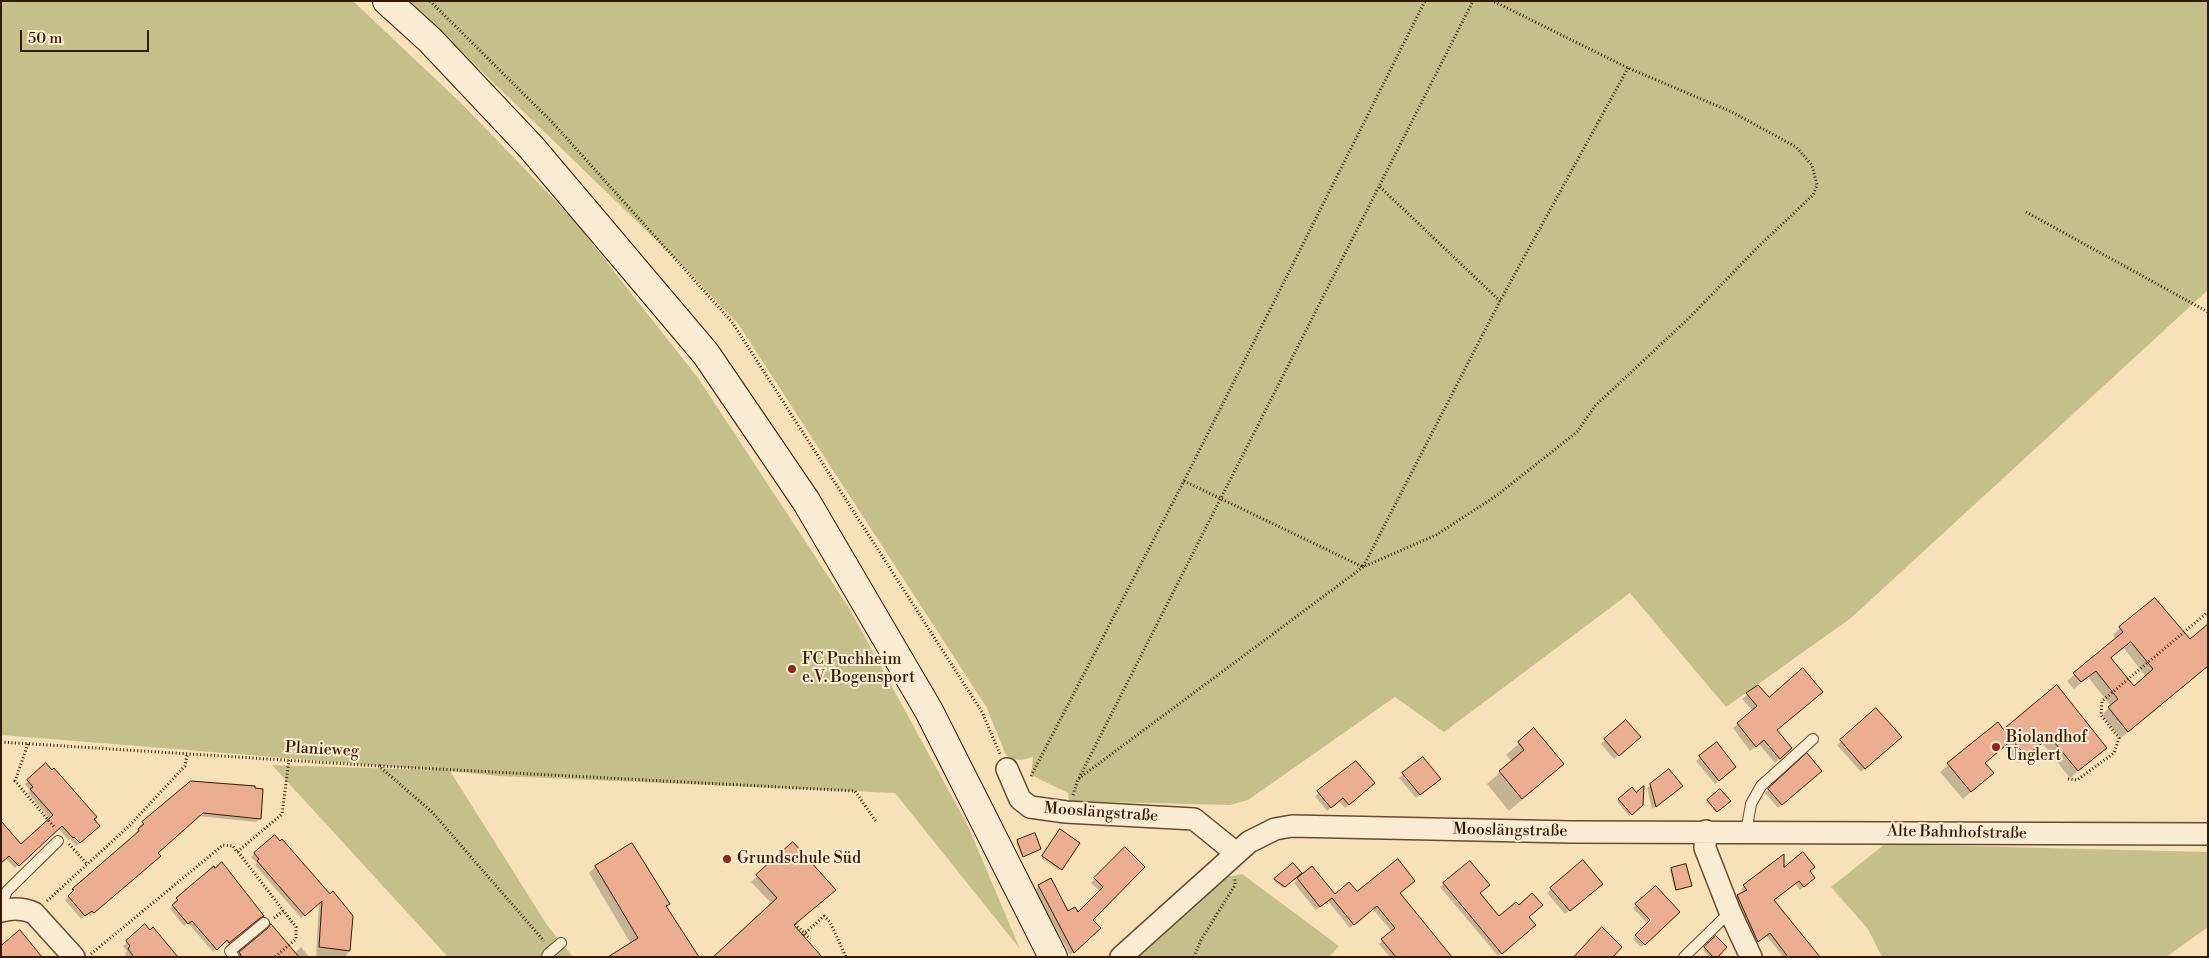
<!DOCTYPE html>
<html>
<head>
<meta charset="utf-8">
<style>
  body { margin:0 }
  #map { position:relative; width:2209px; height:958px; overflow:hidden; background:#f7e1b9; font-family:"Libre Bodoni",serif }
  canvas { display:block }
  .frame { position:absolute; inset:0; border:2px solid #351900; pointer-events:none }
  .scale { position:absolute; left:20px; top:30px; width:129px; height:22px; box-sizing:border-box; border:2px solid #351900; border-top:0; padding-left:6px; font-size:15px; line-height:18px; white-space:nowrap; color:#351900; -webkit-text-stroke:4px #faecd2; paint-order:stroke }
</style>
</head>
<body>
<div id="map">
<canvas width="2209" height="958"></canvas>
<div class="frame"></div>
<div class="scale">50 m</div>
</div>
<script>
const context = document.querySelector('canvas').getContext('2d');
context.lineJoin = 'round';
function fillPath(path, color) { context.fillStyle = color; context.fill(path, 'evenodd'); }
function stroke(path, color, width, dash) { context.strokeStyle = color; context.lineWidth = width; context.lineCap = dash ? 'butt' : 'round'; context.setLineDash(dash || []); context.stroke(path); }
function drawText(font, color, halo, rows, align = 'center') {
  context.font = font + ' "Libre Bodoni",serif'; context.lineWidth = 4; context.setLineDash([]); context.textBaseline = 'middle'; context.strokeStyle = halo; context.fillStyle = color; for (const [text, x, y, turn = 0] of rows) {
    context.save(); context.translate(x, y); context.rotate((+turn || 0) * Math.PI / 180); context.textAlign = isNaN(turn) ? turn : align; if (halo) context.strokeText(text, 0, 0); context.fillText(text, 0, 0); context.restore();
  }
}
fillPath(new Path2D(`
  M1,1H353L463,105L572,218L698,378L849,608L968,826L1020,949L895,793L499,776L450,771L547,925L573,957H448L272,765L435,770L1,735Z
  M409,1H2208V290L1851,618L1726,707L1630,593L1444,732L1395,697L1248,800L1230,805L1069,801L1068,793L1031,775L1033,757L1021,760L1010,759L1005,753L987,708L739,325L686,269Z
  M1885,844L2208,852V927L2166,957H1882L1868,929L1831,887Z
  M1242,874L1339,946L1329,957H1135L1221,878Z`), '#c5c08a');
fillPath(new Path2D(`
  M2120,628L2190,641L2208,666L2121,738L2102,715L2111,706L2088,677L2074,689L2067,681L2116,639L2113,635ZM2124,648L2146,677L2133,688L2110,659Z
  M1758,686L1776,730L1791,748L1775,763L1759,744L1750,751L1733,728L1753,711L1742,699Z
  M2057,687L2106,748L2070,778L2042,743L2018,763L2004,746L1984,763L1992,773L1963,799L1940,772L1998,724L2003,730Z
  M1876,710L1896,740L1861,772L1837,745Z
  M1534,730L1562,764L1509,811L1487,784L1512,762L1506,755Z
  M1605,740L1635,741L1614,759L1601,744Z
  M1700,757L1731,770L1715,784L1696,761Z
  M1423,758L1435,782L1416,798L1399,778Z
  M1356,763L1370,786L1345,808L1339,801L1327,811L1315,796Z
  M46,765L92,820L95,829L76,846L70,839L69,841L58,828L15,868L5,858L50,819L28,793L30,791L25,784Z
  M1817,775L1778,808L1765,793L1769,789Z
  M191,782L254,790L259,819L256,822L198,816L156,853V860L90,916L88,913L81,919L65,900L71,894L70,893L137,835L135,833L141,828L139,826L143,823Z
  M1651,785L1677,789L1652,809L1647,788Z
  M1632,789L1642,804L1629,816L1617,801Z
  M1720,791L1729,801L1715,812L1707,802Z
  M1059,832L1061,869L1059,870L1041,858Z
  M1018,841L1040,849L1022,857L1016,843Z
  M793,843V926L751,882Z
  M632,845L665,906L697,957L631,944L589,873L595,867Z
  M1125,849L1091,921L1099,928L1070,955L1035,890L1039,886L1067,912L1078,914L1100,891L1091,883Z
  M255,853L330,896L352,916L348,953L345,957H316L319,902L301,918L255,865L257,863L251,857Z
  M1582,862L1597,887L1565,914L1547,893Z
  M1293,865L1300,873L1283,888L1274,881Z
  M213,868L263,916L213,952L188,923L184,926L170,909L175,904L174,902L177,899Z
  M1671,869L1690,885L1675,891L1670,871Z
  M1783,869L1808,871L1810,881L1800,890L1795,883L1772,900L1818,957H1783L1766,935L1754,944L1734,900L1743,893L1741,889L1744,886Z
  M1298,879L1335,896L1356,893L1399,894L1449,957H1390L1379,944L1392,932L1373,909L1350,928L1328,901L1316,910L1294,883Z
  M1444,884L1479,894L1499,918L1527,917L1530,929L1498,956L1440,887Z
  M1656,887L1678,912L1641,947L1633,939L1648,924L1633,908Z
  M145,926L177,957H127L125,953L127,951L123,946Z
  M1716,938V957H1710L1703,950Z
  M301,947L309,957H237L240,953L294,954Z`), '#0003');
const building = new Path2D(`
  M2155,598L2190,639L2208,624V666L2128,732L2108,707L2118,699L2096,671L2081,682L2073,673L2123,632L2119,627ZM2131,642L2153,669L2134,686L2111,658Z
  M1803,668L1823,692L1777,730L1792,748L1780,759L1764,740L1756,747L1737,723L1757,706L1746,693L1758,685L1769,697Z
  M2057,685L2107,748L2078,771L2050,737L2026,756L2012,740L1985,763L1994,773L1971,792L1947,763L1998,722L2003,729Z
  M1876,708L1902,737L1865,769L1840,740Z
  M1626,720L1641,737L1619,756L1604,739Z
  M1534,728L1564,764L1522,799L1499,771L1524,750L1518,742Z
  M1717,742L1736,767L1719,781L1699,756Z
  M1807,753L1822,771L1782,805L1768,789Z
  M1423,757L1441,779L1420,795L1402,773Z
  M1356,761L1375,783L1349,805L1343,798L1331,808L1317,791Z
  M46,763L52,770L54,768L97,817L94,819L100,826L80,843L74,837L73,838L62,826L19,866L9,856L1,863V821L21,844L53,815L30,789L33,787L27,780Z
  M1669,769L1683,786L1656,807L1650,784Z
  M191,781L255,786V788L263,789L261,819L203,813L158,853L161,856L94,913L92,911L85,916L68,896L74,890L72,889L139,831L138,829L144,824L142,822Z
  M1644,786L1643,805L1632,815L1618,799L1632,787L1636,792Z
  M1720,789L1731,801L1717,812L1707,800Z
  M1060,829L1080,843L1062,870L1042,856Z
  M1035,833L1041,849L1023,857L1017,840Z
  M275,835L280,841L282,839L330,894L333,891L353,916L350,951L319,947L322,901L305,916L257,861L259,859L254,853Z
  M793,842L836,890L794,925L822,957H713L777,898L756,875Z
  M632,843L670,904L666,906L699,957H608L638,938L595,866Z
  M1125,847L1145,867L1093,920L1101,928L1074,953L1038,885L1051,878L1068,911L1075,907L1078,912L1103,887L1094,878Z
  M1803,852L1815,867L1810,871L1815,878L1804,887L1799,881L1774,900L1820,957H1788L1770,933L1758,942L1737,895L1747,890L1743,885L1784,854V867Z
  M1398,859L1415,881L1400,893L1452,957H1396L1381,939L1395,928L1377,906L1354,925L1332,898L1320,907L1297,878L1312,866L1335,894L1349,882L1357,891Z
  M1583,860L1603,884L1570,911L1550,888Z
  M1470,861L1490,885L1480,893L1499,916L1516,902L1519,905L1532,893L1543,905L1529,917L1536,925L1502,954L1443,883Z
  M222,862L264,916L260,918L229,943L227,940L217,950L192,921L188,924L172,905L178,900L176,898L196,881L214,866L215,868Z
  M1293,863L1302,873L1285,887L1274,879Z
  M1686,864L1692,886L1676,890L1671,868Z
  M1656,886L1680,912L1645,945L1635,935L1650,920L1635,904Z
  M145,924L150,930L153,927L178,957H134L128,949L130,946L126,941Z
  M271,924L299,957H242L239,952L268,928Z
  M1602,927L1622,947L1613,957H1574Z
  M20,930L42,957H1V946Z
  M1716,936L1727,947L1718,957H1713L1704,947Z`);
fillPath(building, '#ecae91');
stroke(building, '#351900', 1);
const lane = new Path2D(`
  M1746,832L1751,804L1761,786L1813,739
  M1,906L7,891L58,841
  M234,957L230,951L264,923
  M547,957L548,954L561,943
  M1684,957L1730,912`);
const street = new Path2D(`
  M1007,769L1020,799L1030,807L1066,812L1194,819L1236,853
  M1706,831L1705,848L1730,912L1751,957
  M1,911C13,908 23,908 34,913L74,957
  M1121,957L1249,842L1275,829L1292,826L1571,832L2208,834`);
const secondary = new Path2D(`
  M387,1L430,40L531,147L706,354L806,501L929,711L1053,957`);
stroke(lane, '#664b2e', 12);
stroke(street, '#664b2e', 24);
stroke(secondary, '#351900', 30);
stroke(new Path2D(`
  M430,1L552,122L732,322L982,712L1000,754
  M1380,187L1500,301L1628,68
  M2026,212L2208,312
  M1184,481L1363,567L1500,301
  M1,742L379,766L432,812L544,941
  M28,744L15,781L55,828
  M380,766L855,791L877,823
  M1031,776L1184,481L1425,1
  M1079,778L1473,1
  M2068,779L2077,780L2114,753L2119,738L2101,715L2102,701L2208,612
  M1073,795L1078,779L1363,567L1436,535L1496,496L1577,432L1595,406L1689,318L1757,248L1813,195L1817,185L1812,165L1796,147L1732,112L1628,68L1493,1
  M69,844L87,864
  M238,852L296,927V939L275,957
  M47,901L129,826L185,766L187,755
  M274,918L283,911
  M795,924L810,939
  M803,935L824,916L830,922L846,957
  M91,954L223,845L233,846L237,852L282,814L289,760
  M388,957V956
  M1194,957L1201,940L1235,885V879`), '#351900', 3, [1, 2.5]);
stroke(lane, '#faecd2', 10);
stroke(street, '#faecd2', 21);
stroke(secondary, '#faecd2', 28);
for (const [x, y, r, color] of [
  [792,669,5,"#8f2418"],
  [1996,747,5,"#8f2418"],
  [727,859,5,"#8f2418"]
]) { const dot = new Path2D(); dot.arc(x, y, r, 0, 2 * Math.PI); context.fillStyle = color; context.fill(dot); stroke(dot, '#faecd2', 2); }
drawText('16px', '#351900', '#faecd2', [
  ["FC Puchheim",802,660],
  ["e.V. Bogensport",802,678],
  ["Biolandhof",2006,738],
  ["Unglert",2006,756],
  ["Grundschule Süd",737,859]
], 'left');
drawText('16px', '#351900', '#faecd2', [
  ["Planieweg",322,750,3],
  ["Mooslängstraße",1101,813,4],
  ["Mooslängstraße",1510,831,1],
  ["Alte Bahnhofstraße",1957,833,1]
]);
</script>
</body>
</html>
